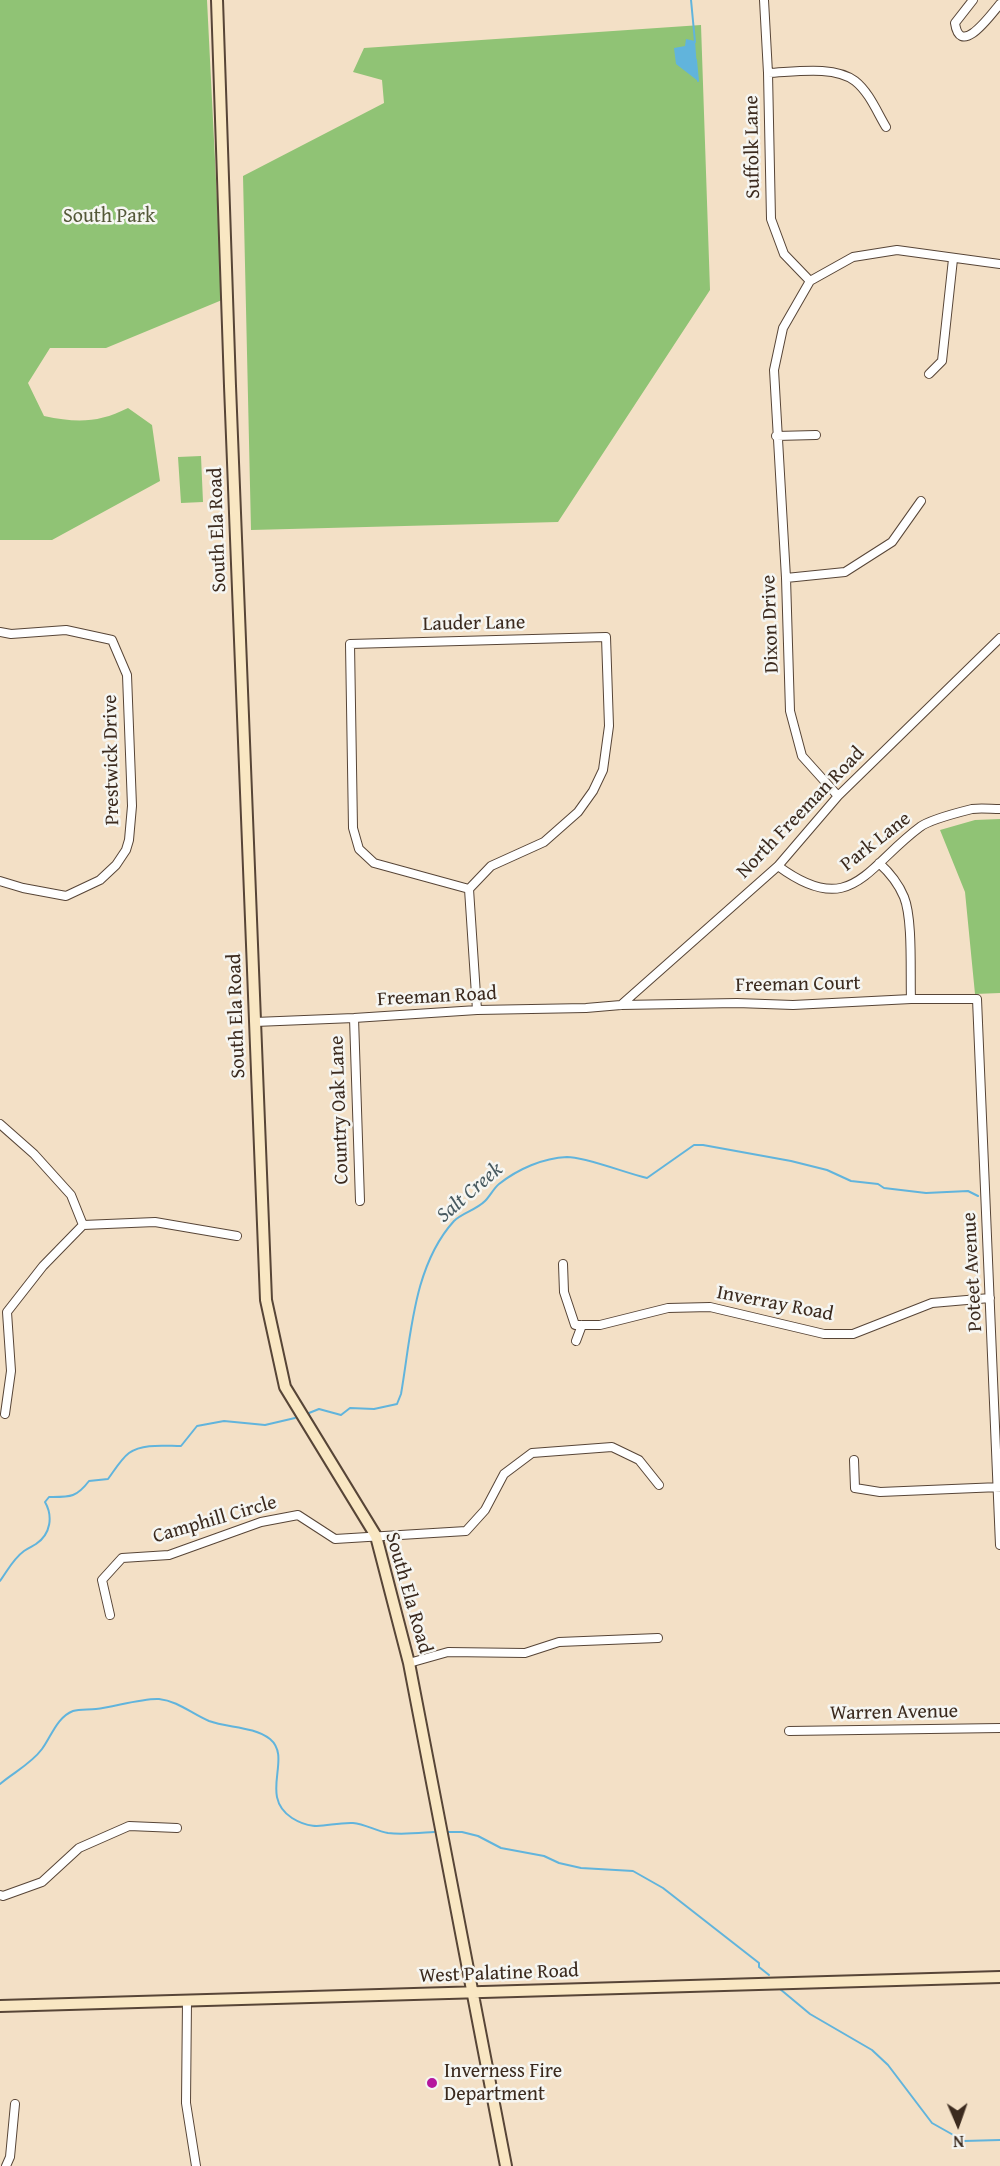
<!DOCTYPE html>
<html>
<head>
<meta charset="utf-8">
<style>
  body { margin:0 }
  #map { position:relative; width:1000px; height:2166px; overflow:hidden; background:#f3e0c6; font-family:"Gentium Book Plus",serif }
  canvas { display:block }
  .north { position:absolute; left:928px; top:2094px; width:60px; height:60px; -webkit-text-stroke:4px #f6f6f2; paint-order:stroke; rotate:178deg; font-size:16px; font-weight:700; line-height:24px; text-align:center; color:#3b2a1e }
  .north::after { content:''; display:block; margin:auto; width:21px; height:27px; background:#3b2a1e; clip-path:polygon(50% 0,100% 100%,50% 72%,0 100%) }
</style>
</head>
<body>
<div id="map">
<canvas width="1000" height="2166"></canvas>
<div class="north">N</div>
</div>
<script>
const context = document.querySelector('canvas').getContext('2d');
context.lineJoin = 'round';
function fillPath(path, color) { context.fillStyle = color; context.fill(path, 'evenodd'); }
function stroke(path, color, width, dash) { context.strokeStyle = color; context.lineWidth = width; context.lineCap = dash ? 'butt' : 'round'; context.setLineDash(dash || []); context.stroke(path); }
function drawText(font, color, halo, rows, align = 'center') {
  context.font = font + ' "Gentium Book Plus",serif'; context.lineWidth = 5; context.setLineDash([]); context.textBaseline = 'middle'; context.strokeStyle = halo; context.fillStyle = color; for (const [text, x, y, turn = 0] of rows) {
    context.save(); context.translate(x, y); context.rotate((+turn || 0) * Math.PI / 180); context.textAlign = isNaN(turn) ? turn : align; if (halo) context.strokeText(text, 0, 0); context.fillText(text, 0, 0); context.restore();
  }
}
fillPath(new Path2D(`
  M0,0H207L222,300L106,348H50L28,383L44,416C77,423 98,423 128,408L152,425L160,481L52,540H0Z
  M701,25L710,290L558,522L251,530L243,176L384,103L382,80L353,72L364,48Z
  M201,456L203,502L181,503L178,457Z
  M1000,819V993L975,994L965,892L940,830L975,820Z`), '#90c375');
fillPath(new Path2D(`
  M686,39L695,41L698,81L676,64L674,48L685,46Z`), '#61b4dc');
stroke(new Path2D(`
  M691,0L695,42
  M696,60L698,81
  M309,1413L319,1409L341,1415L350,1408L374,1409L397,1404L401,1394C411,1337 413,1266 454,1221C462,1213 476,1210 485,1201C490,1196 494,1188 499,1184C518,1169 543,1158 567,1157C586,1157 625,1173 647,1178L694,1145H703L791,1161L827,1170L851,1181L878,1184L884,1188L926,1193L968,1191L978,1196
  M0,1581C8,1570 13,1559 24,1551C28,1548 33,1546 36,1544C51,1534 53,1516 45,1502L49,1497C70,1497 76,1498 89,1481L108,1479C114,1471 121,1459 129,1453C143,1443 165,1446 181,1446L197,1426L224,1421L265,1425L295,1418
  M0,1784C14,1772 31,1764 42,1749C51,1737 57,1717 73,1711C80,1709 89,1710 96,1709C114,1707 142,1698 159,1699C178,1701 192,1714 209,1721C228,1728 253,1726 270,1739C293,1758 258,1796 292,1818C316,1833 328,1822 353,1823C365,1824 376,1831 388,1833C402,1835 419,1833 434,1832
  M448,1832H462L478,1836L501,1848L544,1856L559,1863L581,1868L633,1871L663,1888L759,1963V1967L769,1975
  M780,1989L810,2014L872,2050L888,2065L932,2123L964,2141L1000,2140`), '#61b4dc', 2);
const street = new Path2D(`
  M764,0L768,73L771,219L784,254L810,281
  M973,0L955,23C960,59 992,13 1000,4
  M768,73C794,72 834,65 855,81C869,92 877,112 886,127
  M929,374L942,361L953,259
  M776,436L816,435
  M786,578L845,572L892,542L921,501
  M0,632L11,634L66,630L112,640L127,675L132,806L129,840L126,850L116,865L100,880L66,896L23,888L0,881
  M606,637L609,726L603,770L593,791L578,812L544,842L491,866L469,889L374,863L359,849L353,828L350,644Z
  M838,796L802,756L790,711L786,578L774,370L783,328L810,281L853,257L897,250L1000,264
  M879,863C889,872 899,885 904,897C913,919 910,973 911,999
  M778,866C851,920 866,867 920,827C929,820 960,812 972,809C981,808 991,809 1000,809
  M469,889L477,1010
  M621,1005L778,866L838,796L1000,638
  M354,1018L360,1201
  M255,1022L354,1018L477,1010L586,1008L621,1005L737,1003L793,1005L911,999H977L1000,1545
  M0,1124L34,1154L71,1195L83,1225L155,1222L237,1236
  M563,1264L564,1292L575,1325H600L668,1308L710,1307L824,1334H853L932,1303L990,1298
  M576,1341L582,1325
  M5,1414L11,1371L7,1312L43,1266L83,1225
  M854,1460L855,1488L880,1492L1000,1487
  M110,1615L102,1580L122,1558L169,1555L261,1522L298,1515L335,1539L466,1531L485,1510L504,1474L532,1453L612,1447L639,1460L659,1485
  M409,1663L448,1652L525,1653L559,1642L658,1638
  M789,1731L1000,1728
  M0,1895L3,1896L42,1882L79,1848L129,1826L177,1828
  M187,2001L186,2103L196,2166
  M6,2166L10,2157L15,2104`);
const secondary = new Path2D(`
  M217,0L230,386L266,1300L285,1387L376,1536L409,1663L506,2166
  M0,2006L1000,1977`);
stroke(street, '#574537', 10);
stroke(secondary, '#574537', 14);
stroke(street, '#fff', 8);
stroke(secondary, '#f9e7c3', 10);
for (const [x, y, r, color] of [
  [432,2083,6,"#b5179e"]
]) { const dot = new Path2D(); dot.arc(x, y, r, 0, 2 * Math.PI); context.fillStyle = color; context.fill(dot); stroke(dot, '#f6f6f2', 2); }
drawText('20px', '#3b2a1e', '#f6f6f2', [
  ["Suffolk Lane",753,147,-91],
  ["South Ela Road",218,530,-92],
  ["Lauder Lane",474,624,-1],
  ["Dixon Drive",771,624,-92],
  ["Prestwick Drive",112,760,-91],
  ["North Freeman Road",801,813,-46],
  ["Park Lane",876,842,-38],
  ["Freeman Court",798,985,-1],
  ["Freeman Road",437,997,-3],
  ["South Ela Road",237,1016,-92],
  ["Country Oak Lane",340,1110,-92],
  ["Poteet Avenue",973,1272,-93],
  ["Inverray Road",775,1304,11],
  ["Camphill Circle",215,1520,-16],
  ["South Ela Road",408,1593,74],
  ["Warren Avenue",894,1713,-1],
  ["West Palatine Road",499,1974,-2]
]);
drawText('20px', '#545838', '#f6f6f2', [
  ["South Park",109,217]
]);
drawText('20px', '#3b2a1e', '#f6f6f2', [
  ["Inverness Fire",444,2072],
  ["Department",444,2095]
], 'left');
drawText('italic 21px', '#485a60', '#f6f6f2', [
  ["Salt Creek",470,1193,-41]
]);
</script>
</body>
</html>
